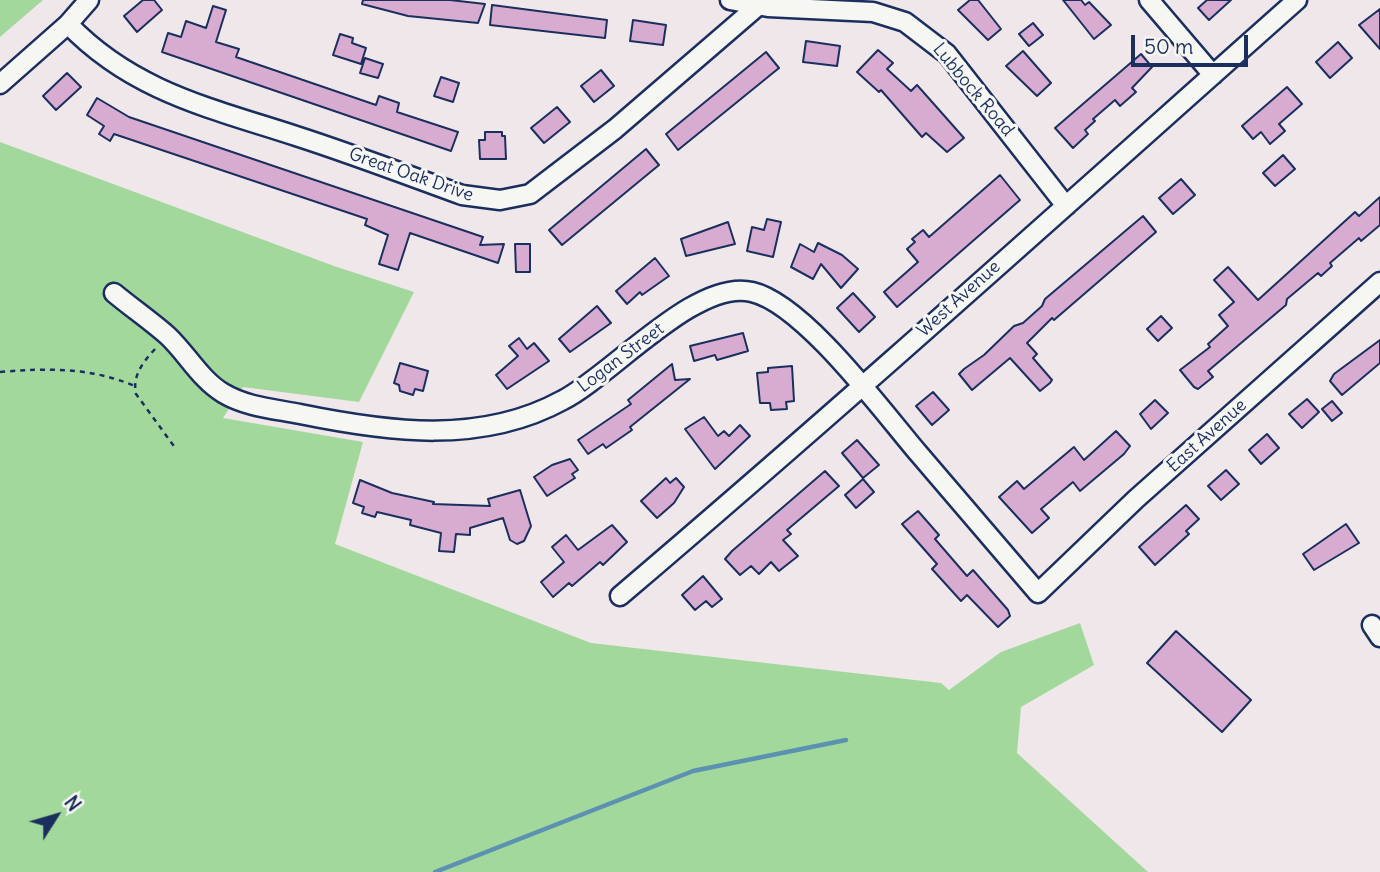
<!DOCTYPE html>
<html>
<head>
<meta charset="utf-8">
<style>
  body { margin:0 }
  #map { position:relative; width:1380px; height:872px; overflow:hidden; background:#f0e7eb; font-family:Delius,sans-serif }
  canvas { display:block }
  .north { position:absolute; left:21px; top:781px; width:70px; height:70px; -webkit-text-stroke:5px #f6f6f2; paint-order:stroke; rotate:53deg; font-size:19px; font-weight:700; line-height:28px; text-align:center; color:#1b2f5e }
  .north::after { content:''; display:block; margin:auto; width:24px; height:32px; background:#1b2f5e; clip-path:polygon(50% 0,100% 100%,50% 72%,0 100%) }
  .scale { position:absolute; left:1131px; top:35px; width:117px; height:32px; box-sizing:border-box; border:4px solid #1b2f5e; border-top:0; padding-left:9px; font-size:21px; line-height:24px; white-space:nowrap; color:#1b2f5e; -webkit-text-stroke:5px #f6f6f2; paint-order:stroke }
</style>
</head>
<body>
<div id="map">
<canvas width="1380" height="872"></canvas>
<div class="north">N</div>
<div class="scale">50 m</div>
</div>
<script>
const context = document.querySelector('canvas').getContext('2d');
context.lineJoin = 'round';
function fillPath(path, color) { context.fillStyle = color; context.fill(path, 'evenodd'); }
function stroke(path, color, width, dash) { context.strokeStyle = color; context.lineWidth = width; context.lineCap = dash ? 'butt' : 'round'; context.setLineDash(dash || []); context.stroke(path); }
function drawText(font, color, halo, rows, align = 'center') {
  context.font = font + ' Delius,sans-serif'; context.lineWidth = 6; context.setLineDash([]); context.textBaseline = 'middle'; context.strokeStyle = halo; context.fillStyle = color; for (const [text, x, y, turn = 0] of rows) {
    context.save(); context.translate(x, y); context.rotate((+turn || 0) * Math.PI / 180); context.textAlign = isNaN(turn) ? turn : align; if (halo) context.strokeText(text, 0, 0); context.fillText(text, 0, 0); context.restore();
  }
}
fillPath(new Path2D(`
  M0,0H43L0,37Z
  M0,142L334,266L414,292L359,402L243,387L223,418L363,442L335,544L591,643L941,683L949,690L1001,652L1080,623L1094,665L1021,707L1017,753L1148,872H0Z`), '#a3d89c');
stroke(new Path2D(`
  M435,872L693,771L846,740`), '#5c91b1', 4.5);
const building = new Path2D(`
  M143,0H154L162,10L137,32L124,16Z
  M363,0H450L485,4L478,23L408,16L362,4Z
  M970,0H978L1001,29L988,40L958,10Z
  M1063,0H1081L1085,5L1089,2L1111,25L1094,39Z
  M1207,0H1231L1209,20L1198,8Z
  M492,5L607,20L605,38L490,25Z
  M213,6L226,10L216,42L239,49L236,57L376,105L379,96L399,103L397,112L458,132L451,151L162,52L168,33L181,37L186,21L206,28Z
  M1380,9V49L1359,25Z
  M633,20L666,25L663,45L630,41Z
  M1033,23L1043,35L1029,46L1019,34Z
  M340,34L353,38L352,43L366,48L361,64L333,55Z
  M806,41L840,46L837,66L803,62Z
  M1338,42L1352,58L1330,78L1316,62Z
  M878,50L893,63L887,69L911,91L917,85L964,138L947,152L926,133L922,137L881,90L879,92L857,72Z
  M1023,51L1051,83L1037,96L1006,66Z
  M766,52L779,68L678,150L666,134Z
  M1141,54L1152,67L1132,88L1136,92L1120,106L1115,100L1093,119L1095,121L1085,130L1088,134L1073,148L1055,128Z
  M365,58L383,64L378,78L360,73Z
  M601,70L614,86L594,102L581,86Z
  M67,73L81,87L56,110L43,96Z
  M441,77L459,83L453,102L434,96Z
  M1287,87L1302,104L1279,124L1285,131L1270,144L1261,132L1253,139L1242,126Z
  M97,98L129,117L483,237L480,245L504,244L498,263L410,233L398,270L379,264L388,235L365,225L367,219L114,134L110,141L99,134L104,126L87,115Z
  M557,107L570,122L544,143L531,128Z
  M485,132H502V136H505L506,159H480L479,140H485Z
  M646,149L659,165L562,245L549,230Z
  M1283,155L1295,169L1275,186L1263,173Z
  M1000,175L1020,200L897,307L884,292L918,262L907,249L915,242L912,239L923,230L929,237Z
  M1181,179L1195,195L1173,214L1159,198Z
  M1380,197V225L1361,241L1359,238L1330,263L1332,266L1321,276L1318,273L1287,299L1286,305L1208,371L1213,377L1198,389L1194,387L1180,370L1210,347L1208,344L1228,326L1219,315L1234,302L1214,280L1228,267L1258,300L1355,212L1359,216Z
  M1143,216L1156,232L1054,320L1052,318L1027,343L1037,354L1033,358L1052,380L1050,383L1040,391L1010,358L972,390L959,374L964,369L984,355L1014,326L1023,323L1042,306L1045,299Z
  M767,219L781,222L773,257L747,251L752,227L764,230Z
  M728,222L735,244L686,256L681,239Z
  M818,243L842,255L858,269L841,288L821,264L813,279L791,267L800,244L814,252Z
  M515,244H530V272H516Z
  M655,258L669,276L642,295L640,292L627,304L616,291Z
  M853,293L875,317L859,332L837,308Z
  M597,306L611,323L570,352L559,339Z
  M1161,316L1172,328L1158,341L1147,329Z
  M743,333L748,351L717,360L715,355L694,361L690,346Z
  M519,338L527,349L534,343L549,361L507,389L496,375L518,356L509,346Z
  M1380,340V363L1342,395L1330,381L1334,374Z
  M400,363L428,371L423,391L415,389L413,395L400,391L399,385L394,383Z
  M672,364L675,380L690,379L630,427L632,430L606,448L603,444L588,454L578,440L631,404L628,400Z
  M792,366L794,401L786,402L787,409L771,410L770,403H760L757,373L768,372V368Z
  M933,392L949,410L932,425L916,406Z
  M1307,399L1319,412L1302,428L1289,414Z
  M1155,400L1168,413L1151,429L1140,414Z
  M1332,401L1342,413L1332,421L1322,409Z
  M704,417L718,436L724,431L729,436L740,425L750,436L715,469L685,429Z
  M1116,431L1130,446L1124,454L1080,491L1073,482L1041,509L1049,518L1032,533L999,497L1017,481L1024,489L1074,447L1084,460Z
  M1267,434L1279,448L1261,464L1249,450Z
  M857,440L879,465L863,478L842,453Z
  M570,459L578,470L572,474L575,478L547,496L534,477L552,465Z
  M1226,470L1239,484L1221,500L1208,486Z
  M825,471L839,486L787,530L791,534L783,540L798,556L779,571L771,562L759,574L751,566L740,575L725,559L732,551Z
  M666,478L670,483L676,478L684,487L674,503L657,518L641,501Z
  M863,479L874,492L856,508L845,495Z
  M360,480L392,493L434,502L433,504L490,506L488,499L520,490L531,526L524,541L517,544L510,540L503,518L470,528V535L456,534L454,552L439,551L441,533L410,525L411,520L377,512L375,517L362,513L364,507L353,503Z
  M1186,505L1199,519L1186,531L1189,534L1155,565L1139,547Z
  M918,511L939,535L935,539L967,576L973,570L1008,610L1010,616L998,627L967,595L961,601L932,569L937,564L902,524Z
  M1346,524L1359,543L1314,570L1303,554Z
  M612,525L627,542L603,565L600,562L572,586L569,583L553,597L541,582L564,562L552,547L566,535L578,550Z
  M703,576L722,599L712,607L706,601L695,610L682,595Z
  M1176,631L1251,700L1222,732L1147,663Z`);
fillPath(building, '#d8acd1');
stroke(building, '#1b2f5e', 2);
const minor = new Path2D(`
  M730,0L768,7L873,12L905,22L947,54L1066,206
  M1149,0L1213,75
  M68,24C132,91 210,108 296,136C352,154 407,175 462,195L500,200L530,194L615,129L759,5
  M0,84L68,24L89,0
  M114,293C132,308 151,321 168,336C187,354 201,380 223,393C246,407 275,409 300,414C388,432 481,445 563,400C612,375 696,278 752,292C804,304 883,412 919,454C958,500 998,546 1038,593L1136,499L1380,282
  M620,596C849,401 1072,200 1297,0
  M1372,625L1380,637`);
stroke(minor, '#1b2f5e', 23);
stroke(new Path2D(`
  M155,349C143,362 132,376 136,394L176,449
  M0,372C48,368 89,367 135,386`), '#1b2f5e', 2.5, [5, 5]);
stroke(minor, '#f6f6f2', 18);
drawText('18px', '#1b2f5e', '#f6f6f2', [
  ["Lubbock Road",973,90,50],
  ["Great Oak Drive",411,175,19],
  ["West Avenue",959,299,-42],
  ["Logan Street",621,358,-37],
  ["East Avenue",1207,436,-42]
]);
</script>
</body>
</html>
